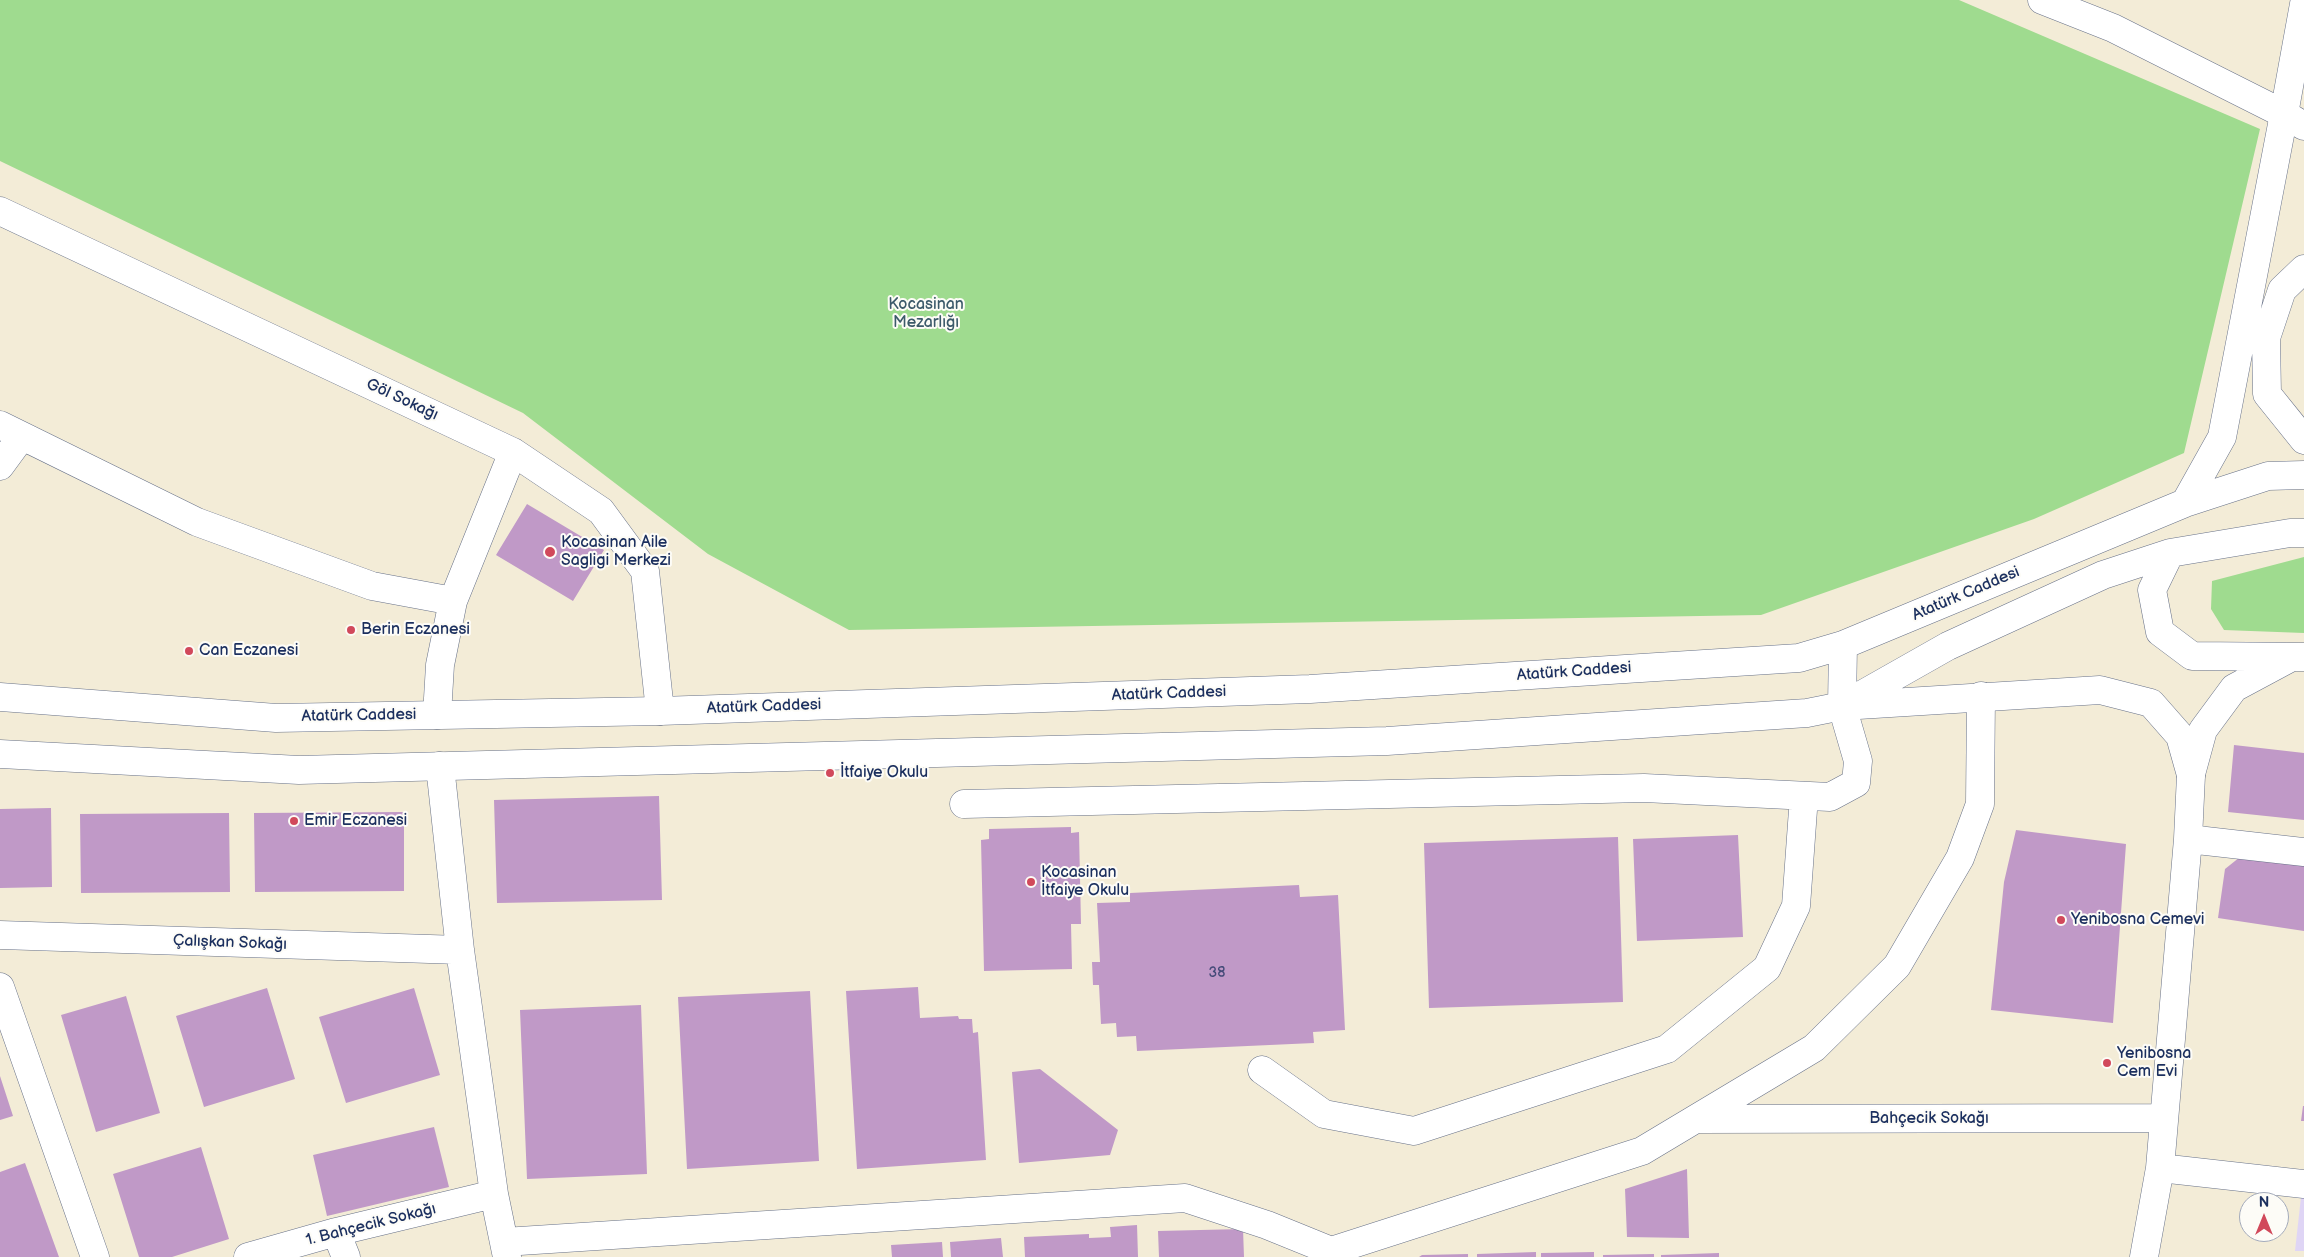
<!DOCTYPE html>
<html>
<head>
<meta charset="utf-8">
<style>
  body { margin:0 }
  #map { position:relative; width:2304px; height:1257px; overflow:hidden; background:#f3ecd7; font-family:"Balsamiq Sans",sans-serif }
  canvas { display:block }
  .north { position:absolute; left:2239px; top:1192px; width:50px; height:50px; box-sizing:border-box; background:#fdfcf7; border:1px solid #a3aaba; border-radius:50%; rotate:0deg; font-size:14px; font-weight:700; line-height:20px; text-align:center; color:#1b2f5e }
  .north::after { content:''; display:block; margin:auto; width:18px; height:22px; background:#d1495b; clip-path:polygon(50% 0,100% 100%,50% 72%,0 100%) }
</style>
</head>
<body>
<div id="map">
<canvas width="2304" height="1257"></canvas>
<div class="north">N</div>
</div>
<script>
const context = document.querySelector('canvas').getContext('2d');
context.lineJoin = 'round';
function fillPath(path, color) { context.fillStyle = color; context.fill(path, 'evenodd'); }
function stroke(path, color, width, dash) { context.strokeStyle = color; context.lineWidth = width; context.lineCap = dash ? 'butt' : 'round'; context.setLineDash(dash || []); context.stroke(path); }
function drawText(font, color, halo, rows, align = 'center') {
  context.font = font + ' "Balsamiq Sans",sans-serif'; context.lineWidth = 4; context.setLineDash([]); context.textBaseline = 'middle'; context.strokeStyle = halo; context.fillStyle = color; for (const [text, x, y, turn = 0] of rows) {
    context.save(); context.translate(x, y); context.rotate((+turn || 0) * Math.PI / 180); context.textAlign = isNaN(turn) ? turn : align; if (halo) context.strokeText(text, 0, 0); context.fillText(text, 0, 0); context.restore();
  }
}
fillPath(new Path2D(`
  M2304,1170V1251H2295Z`), '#dfd5f5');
fillPath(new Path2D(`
  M0,0H1959L2260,129L2184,453L2034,519L1761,615L849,630L708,554L523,413L0,161Z
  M2304,557V633L2224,630L2211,609L2212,581Z`), '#9fdb8f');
fillPath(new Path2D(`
  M527,504L604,550L573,601L496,555Z
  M2234,745L2304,753V820L2228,812Z
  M659,796L662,900L497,903L494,800Z
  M51,808L52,887L0,888V809Z
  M404,812V891L255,892L254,813Z
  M229,813L230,892L81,893L80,814Z
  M1071,827V833L1079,832L1081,924H1071L1072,969L984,971L981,840L989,839V829Z
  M2016,830L2126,844L2113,1023L1991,1010L2004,882Z
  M1738,835L1743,937L1637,941L1633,839Z
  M1618,837L1623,1002L1429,1008L1424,843Z
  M2245,853L2304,861V931L2218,918L2225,869Z
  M1299,885L1300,897L1338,895L1345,1030L1313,1032L1314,1043L1137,1051L1136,1036L1117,1037L1116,1023L1101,1024L1099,985H1093L1092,962H1100L1097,903L1130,902V893Z
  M918,987L920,1018L958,1016L959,1019H972L973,1033L978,1032L986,1160L857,1169L846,991Z
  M267,988L295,1079L204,1107L176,1016Z
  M414,988L440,1075L346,1103L319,1017Z
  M810,991L819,1161L687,1169L678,997Z
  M126,996L160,1113L96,1132L61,1015Z
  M641,1005L647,1174L527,1179L520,1010Z
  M1040,1069L1118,1130L1110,1155L1019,1163L1012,1072Z
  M0,1076L13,1116L0,1120Z
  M2303,1106H2304V1121H2301Z
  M434,1127L449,1187L327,1216L313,1155Z
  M201,1147L229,1239L172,1257H139L113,1174Z
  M25,1163L59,1257H0V1172Z
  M1687,1169L1689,1238L1627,1237L1625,1189Z
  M1137,1225L1138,1257H1025L1024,1237L1089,1234V1238L1111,1237L1110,1227Z
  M1243,1229L1244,1257H1159L1158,1231Z
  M1001,1238L1003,1257H951L950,1242Z
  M942,1242L943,1257H892L891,1245Z
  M1536,1252V1257H1477V1254Z
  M1594,1252V1257H1541V1253Z
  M1719,1253V1257H1661V1255Z
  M1468,1254V1257H1419L1422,1255Z
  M1654,1254V1257H1603V1255Z`), '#c099c7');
const minor = new Path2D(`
  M2042,0L2113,28L2284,114L2304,4
  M0,211L513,452L601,511L645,571L660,711
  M0,425L197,522L372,586L453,601L513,452
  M0,466L22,436
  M437,715L440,665L453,601
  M440,766L460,950L494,1194L507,1257
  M964,804L1644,788L1830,797L1856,783L1858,761L1842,706
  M2188,839L2304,852
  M0,935L460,950
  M0,987L95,1257
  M1262,1070L1324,1114L1414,1131L1667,1049L1767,968L1796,906L1804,796
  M1696,1119L2163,1118
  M2160,1168L2304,1184
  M336,1232L346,1257
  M504,1242L1185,1198L1267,1225L1331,1251L1642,1151L1814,1048L1897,966L1960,858L1980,804L1981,696
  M248,1257L336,1232L494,1194
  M2144,1257L2160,1168L2188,839L2191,775`);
const major = new Path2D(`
  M2304,269L2282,290L2266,338L2267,394L2304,440
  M2185,503L2222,437L2284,114L2304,126
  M2170,553L2152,590L2160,632L2192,656L2304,657
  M1843,645L1842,706L2100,690L2151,703L2180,736L2191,775
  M0,697L276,718L660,711L1310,689L1799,658L1843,645L2185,503L2268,476L2304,475
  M0,754L299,770L1387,741L1807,713L1842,706L1948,646L2103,575L2170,553L2290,533H2304
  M2191,774L2203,730L2234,688L2290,658`);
stroke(minor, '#677188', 29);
stroke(major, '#677188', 29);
stroke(minor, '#fff', 28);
stroke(major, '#fff', 28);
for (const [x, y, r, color] of [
  [550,552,6,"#d1495b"],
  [351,630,5,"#d1495b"],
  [189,651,5,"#d1495b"],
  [830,773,5,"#d1495b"],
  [294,821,5,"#d1495b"],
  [1031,882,5,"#d1495b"],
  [2061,920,5,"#d1495b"],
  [2107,1063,5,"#d1495b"]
]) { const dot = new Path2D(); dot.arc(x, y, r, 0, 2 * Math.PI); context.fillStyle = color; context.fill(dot); stroke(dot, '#fdfcf7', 2); }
drawText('14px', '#444a78', null, [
  ["38",1217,973]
]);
drawText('16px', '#3c5a6a', '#fdfcf7', [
  ["Kocasinan",926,305],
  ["Mezarlığı",926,323]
]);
drawText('16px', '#1b2f5e', '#fdfcf7', [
  ["Göl Sokağı",402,400,25],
  ["Atatürk Caddesi",1966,594,-23],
  ["Atatürk Caddesi",1574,672,-4],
  ["Atatürk Caddesi",1169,694,-2],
  ["Atatürk Caddesi",764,707,-2],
  ["Atatürk Caddesi",359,716,-1],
  ["Çalışkan Sokağı",230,943,2],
  ["Bahçecik Sokağı",1929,1119],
  ["1. Bahçecik Sokağı",371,1225,-14]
]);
drawText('16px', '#1b2f5e', '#fdfcf7', [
  ["Kocasinan Aile",561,543],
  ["Sagligi Merkezi",561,561],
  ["Berin Eczanesi",361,630],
  ["Can Eczanesi",199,651],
  ["İtfaiye Okulu",840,773],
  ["Emir Eczanesi",304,821],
  ["Kocasinan",1041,873],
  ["İtfaiye Okulu",1041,891],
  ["Yenibosna Cemevi",2071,920],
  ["Yenibosna",2117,1054],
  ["Cem Evi",2117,1072]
], 'left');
</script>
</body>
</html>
